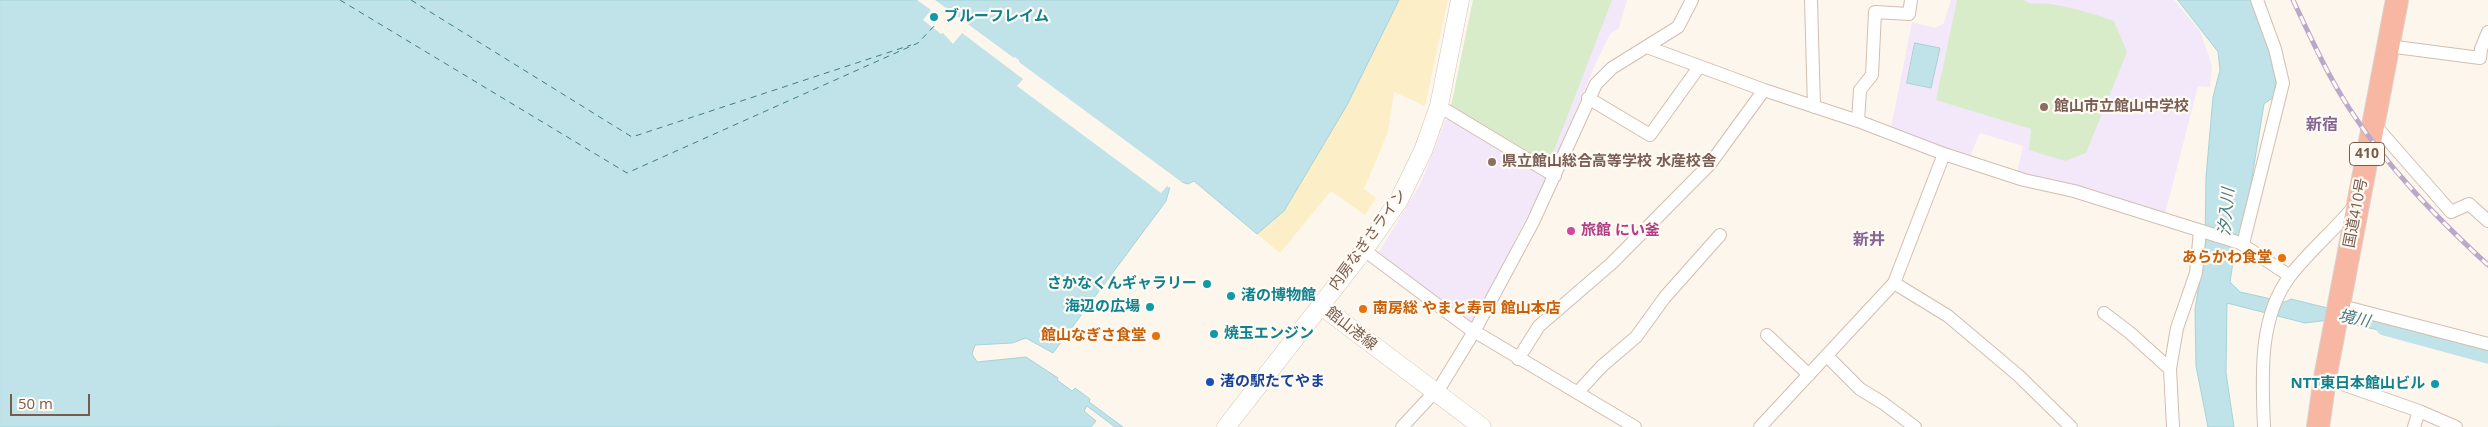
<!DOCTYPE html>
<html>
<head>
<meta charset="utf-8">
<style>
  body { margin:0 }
  #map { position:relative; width:2488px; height:427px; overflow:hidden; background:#fdf6ec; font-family:"Open Sans",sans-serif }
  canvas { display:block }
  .scale { position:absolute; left:10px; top:394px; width:80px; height:22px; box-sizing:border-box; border:2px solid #7a5c4d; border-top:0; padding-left:6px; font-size:15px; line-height:18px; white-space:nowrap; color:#7a5c4d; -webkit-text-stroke:4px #fffaf3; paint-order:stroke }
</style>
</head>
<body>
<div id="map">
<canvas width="2488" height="427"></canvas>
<div class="scale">50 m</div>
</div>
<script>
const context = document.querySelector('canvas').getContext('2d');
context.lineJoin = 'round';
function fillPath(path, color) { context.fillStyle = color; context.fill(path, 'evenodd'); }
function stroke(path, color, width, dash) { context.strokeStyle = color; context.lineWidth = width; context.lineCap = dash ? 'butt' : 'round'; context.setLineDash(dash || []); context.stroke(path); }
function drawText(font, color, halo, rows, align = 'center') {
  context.font = font + ' "Open Sans","Noto Sans JP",sans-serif'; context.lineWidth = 4.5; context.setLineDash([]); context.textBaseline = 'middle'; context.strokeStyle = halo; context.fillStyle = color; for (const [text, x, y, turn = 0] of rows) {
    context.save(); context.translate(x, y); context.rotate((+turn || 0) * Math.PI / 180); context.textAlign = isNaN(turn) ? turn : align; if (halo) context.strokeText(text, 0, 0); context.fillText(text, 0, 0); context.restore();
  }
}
fillPath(new Path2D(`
  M1473,0H1627L1619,28L1610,34L1595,65L1552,168L1473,322L1468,323L1379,252L1421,183L1451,106Z
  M1951,0H2174L2200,31L2212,66L2210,87L2198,86L2165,214L2103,193L2060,186L2017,172L2023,146L1980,133L1969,159L1891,128L1912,22L1935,28L1944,23Z`), '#f3e8fa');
fillPath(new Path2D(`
  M1473,0H1612L1549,164L1451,106Z
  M1957,0H2024L2031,4C2049,0 2095,14 2114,21L2127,52L2086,153L2065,161L2029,150L2031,129L1936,100Z`), '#d8ecc9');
fillPath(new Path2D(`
  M1399,0H1448L1425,106L1394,92L1388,132L1364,189L1376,198L1365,215L1331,191L1280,253L1257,234L1284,211L1347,105Z`), '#fcefc7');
const water = new Path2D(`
  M0,0H1399L1347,105L1284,211L1257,234L1194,181L1188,184L1181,182L1170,187L1166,201L1053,353L1026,338L1012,343L975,345L972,354L977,362L1026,357L1058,378L1057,380L1072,391L1075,388L1090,399L1089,402L1123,427H1115L1087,406L1084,411L1096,421L1091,427H0Z
  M2178,0H2252C2266,34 2280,59 2274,97L2264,104L2247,208L2235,249L2230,282L2240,292L2285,302L2291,299L2409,328L2407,337L2402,339L2389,332L2329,320L2305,323L2227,303L2226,373L2234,427H2208L2196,366L2195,310L2205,245L2206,177L2213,97L2220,70L2218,52Z
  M1915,43L1940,48L1931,88L1907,83Z`);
fillPath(water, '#bfe3e8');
stroke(water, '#a5d3da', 1);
fillPath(new Path2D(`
  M917,0H935L1014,58L1015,57L1019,60V62L1187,186L1181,185L1172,189L1167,186L1161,193L1017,86L1023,79L962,33L953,44L943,33L941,34L923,20L931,10Z`), '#fdf6ec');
stroke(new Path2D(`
  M2385,326L2488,354`), '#bfe3e8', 19);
stroke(new Path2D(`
  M340,0L627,173L918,43L937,23
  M411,0L632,137L911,45`), '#437c86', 1, [6, 5]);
const street = new Path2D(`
  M1811,0L1814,107
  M2388,46L2480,58L2481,49L2488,32
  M1647,47L1764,90L1858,121L1944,154L2024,180L2074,191L2240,243L2290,276
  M1588,98L1650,135L1699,67
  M1439,106L1555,176
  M1858,121L1860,90L1872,75L1875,12L1909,14L1911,0
  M2373,123L2451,212L2469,204L2488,221
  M2243,244L2283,83L2275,49L2257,0
  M1364,250L1467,327L1635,427
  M1894,283L1948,316L2019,376L2071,427
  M2338,305L2488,344
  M2104,313L2129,332L2170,369
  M1767,335L1809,375
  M1827,356L1860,389L1883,403L1915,427
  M1518,359L1539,326L1612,263L1710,164L1764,90
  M2325,378L2419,411L2456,427
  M1578,392L1602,366L1636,337L1665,297L1720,235
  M1402,427L1442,384L1475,330L1533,222L1596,84L1612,68L1678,27L1692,0
  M1760,427L1894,283L1944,154
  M2173,427L2170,369L2177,328L2196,273L2200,231
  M2264,427C2262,377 2258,318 2290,276C2310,250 2335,230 2355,205
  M2414,427L2419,411`);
const secondary = new Path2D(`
  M1320,305L1482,427
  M1226,427L1364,250L1399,200L1423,151L1439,106L1460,0`);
const highway = new Path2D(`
  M2318,427L2325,378L2397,0`);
stroke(street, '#d1beb0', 14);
stroke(secondary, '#d6c0b0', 19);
stroke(highway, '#dad1cd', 24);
stroke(street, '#fff', 12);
stroke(secondary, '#fff', 18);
stroke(highway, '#f7b7a3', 22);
const rail = new Path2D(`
  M2293,0C2310,36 2327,74 2349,108C2387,167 2437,218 2488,265`);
stroke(rail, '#b9a8c9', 5);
stroke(rail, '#fffaf3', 3, [9]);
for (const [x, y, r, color] of [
  [934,17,5,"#0f9aa8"],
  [2044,107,5,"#8d6e63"],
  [1492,162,5,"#8d6e63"],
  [1571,231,5,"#d1479c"],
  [2282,258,5,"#e8710a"],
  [1207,284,5,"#0f9aa8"],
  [1231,296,5,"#0f9aa8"],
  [1150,307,5,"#0f9aa8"],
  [1363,309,5,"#e8710a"],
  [1214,334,5,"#0f9aa8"],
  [1156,336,5,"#e8710a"],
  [1210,382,5,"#1a4fb4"],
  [2435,384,5,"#0f9aa8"]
]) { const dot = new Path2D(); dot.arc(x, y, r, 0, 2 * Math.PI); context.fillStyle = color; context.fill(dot); stroke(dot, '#fffaf3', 2); }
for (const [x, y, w] of [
  [2367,154,35]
]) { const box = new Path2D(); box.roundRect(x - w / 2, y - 11.5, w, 23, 4); context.fillStyle = '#fffaf3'; context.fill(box); stroke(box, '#7a5c4d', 1); }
drawText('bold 14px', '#7a5c4d', null, [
  ["410",2367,154]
]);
drawText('bold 15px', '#0d838f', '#fffaf3', [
  ["ブルーフレイム",944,17],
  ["さかなくんギャラリー",1197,284,"right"],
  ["渚の博物館",1241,296],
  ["海辺の広場",1140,307,"right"],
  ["焼玉エンジン",1224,334],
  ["NTT東日本館山ビル",2425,384,"right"]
], 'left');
drawText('bold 15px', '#785e54', '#fffaf3', [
  ["館山市立館山中学校",2054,107],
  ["県立館山総合高等学校 水産校舎",1502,162]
], 'left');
drawText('15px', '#7a5c4d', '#fffaf3', [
  ["国道410号",2356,213,-79],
  ["内房なぎさライン",1368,240,-54],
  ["館山港線",1351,329,38]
]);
drawText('bold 15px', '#b23c85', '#fffaf3', [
  ["旅館 にい釜",1581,231]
], 'left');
drawText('bold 15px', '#c56008', '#fffaf3', [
  ["あらかわ食堂",2272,258],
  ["南房総 やまと寿司 館山本店",1373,309,"left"],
  ["館山なぎさ食堂",1146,336]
], 'right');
drawText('bold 15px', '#164399', '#fffaf3', [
  ["渚の駅たてやま",1220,382]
], 'left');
drawText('bold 16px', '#846695', '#fffaf3', [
  ["新宿",2322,125],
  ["新井",1869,240]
]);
drawText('italic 16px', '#437c86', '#fffaf3', [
  ["汐入川",2227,212,-85],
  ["境川",2354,319,12]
]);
</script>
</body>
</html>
